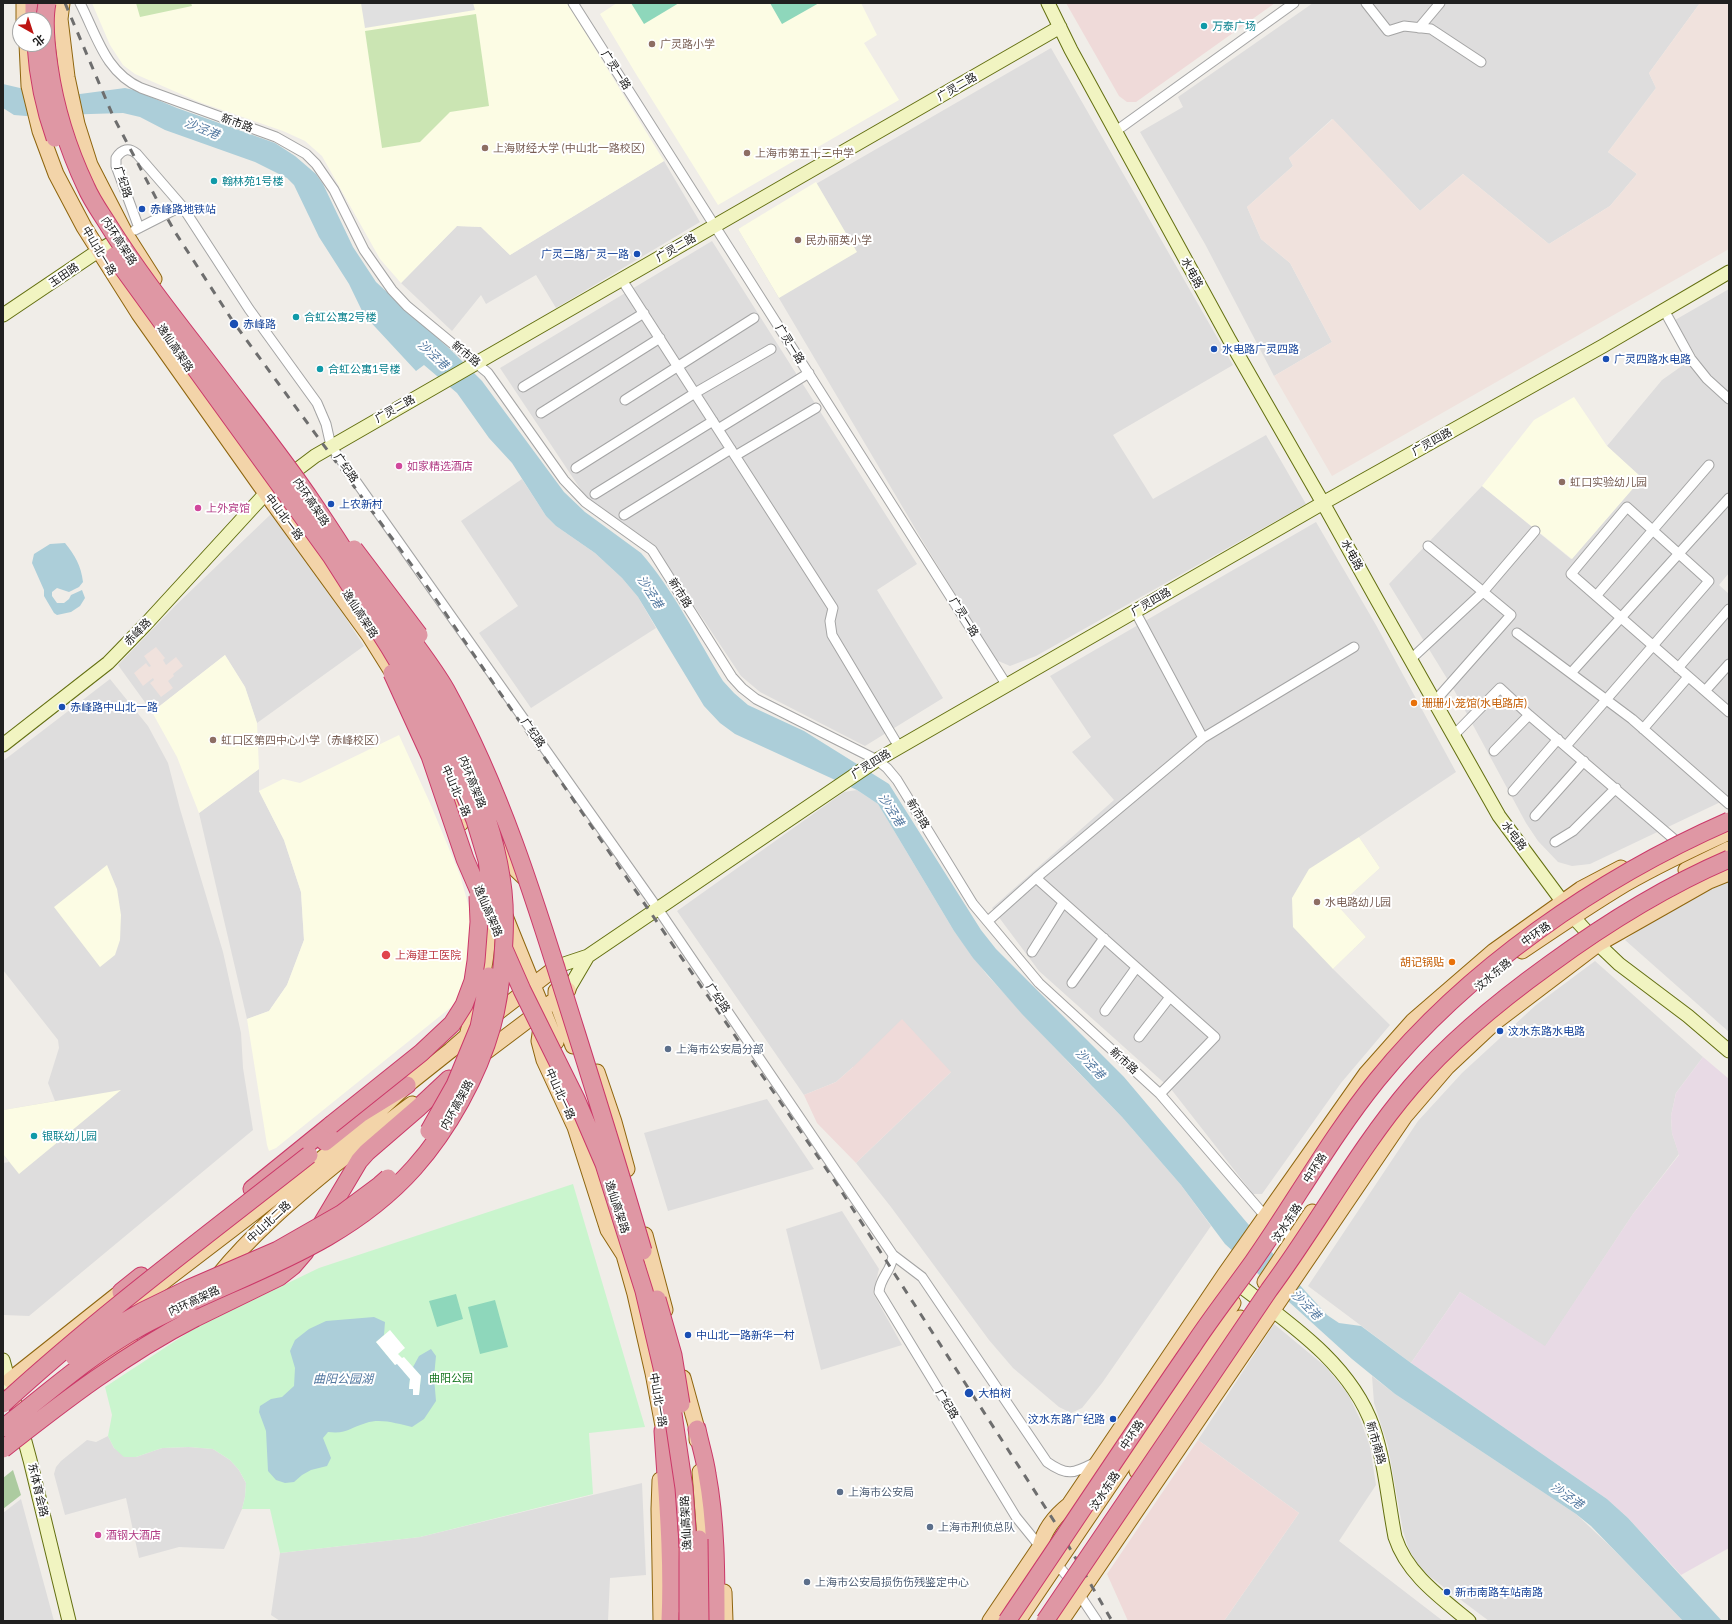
<!DOCTYPE html>
<html>
<head>
<meta charset="utf-8">
<style>
  body { margin:0 }
  #map { position:relative; width:1732px; height:1624px; overflow:hidden; background:#f0ede8; font-family:Lato,"Noto Sans SC",sans-serif }
  canvas { display:block }
  .frame { position:absolute; inset:0; border:4px solid #202020; pointer-events:none }
  .north { position:absolute; left:12px; top:12px; width:40px; height:40px; box-sizing:border-box; background:#fff; border:1px solid #a6a6a6; border-radius:50%; rotate:141deg; font-size:11px; font-weight:700; line-height:16px; text-align:center; color:#202020 }
  .north::after { content:''; display:block; margin:auto; width:14px; height:18px; background:#bd1513; clip-path:polygon(50% 0,100% 100%,50% 72%,0 100%) }
</style>
</head>
<body>
<div id="map">
<canvas width="1732" height="1624"></canvas>
<div class="frame"></div>
<div class="north">北</div>
</div>
<script>
const context = document.querySelector('canvas').getContext('2d');
context.lineJoin = 'round';
function fillPath(path, color) { context.fillStyle = color; context.fill(path, 'evenodd'); }
function stroke(path, color, width, dash) { context.strokeStyle = color; context.lineWidth = width; context.lineCap = dash ? 'butt' : 'round'; context.setLineDash(dash || []); context.stroke(path); }
function drawText(font, color, halo, rows, align = 'center') {
  context.font = font + ' Lato,"Noto Sans SC",sans-serif'; context.lineWidth = 4; context.setLineDash([]); context.textBaseline = 'middle'; context.strokeStyle = halo; context.fillStyle = color; for (const [text, x, y, turn = 0] of rows) {
    context.save(); context.translate(x, y); context.rotate((+turn || 0) * Math.PI / 180); context.textAlign = isNaN(turn) ? turn : align; if (halo) context.strokeText(text, 0, 0); context.fillText(text, 0, 0); context.restore();
  }
}
fillPath(new Path2D(`
  M1313,3H1700L1649,73L1656,88L1608,152L1637,174L1610,206L1549,244L1463,174L1420,211L1332,119L1289,158L1293,166L1247,207L1261,239L1290,263L1332,342L1274,376L1205,244L1140,132L1183,107L1178,97Z
  M1051,48L1233,365L1113,435L1153,499L1266,435L1306,504L1036,656L1010,666L996,660L925,545L738,229Z
  M664,161L700,222L556,308L536,275L486,304L481,295L452,331L401,283L457,226L481,227L510,255Z
  M712,241L917,564L877,590L943,698L865,746L760,692L741,676L653,544L585,496L500,368Z
  M1729,289V573L1719,585L1729,594V798L1590,864L1572,866L1558,862L1538,841L1526,823L1454,690L1389,584L1482,486L1571,559L1642,478L1607,446L1662,380L1696,356L1675,320Z
  M522,479L546,516L556,526L595,553L622,578L638,597L656,628L531,708L479,633L518,606L461,521Z
  M271,514L321,580L364,646L257,723L245,687L225,655L152,712L118,665L176,605Z
  M1316,522L1376,625L1456,772L1359,837L1380,868L1338,906L1366,937L1333,969L1390,1025L1341,1083L1262,1194H1253L1171,1089L1039,971L992,908L1114,800L1072,752L1091,737L1050,676Z
  M110,679L148,726L168,763L180,809L223,952L241,1033L243,1068L253,1130L29,1316L4,1315L3,1163L9,1162L3,1154V1110L55,1101L48,1083L59,1048L58,1040L3,970V761Z
  M259,769V791L284,840L301,892L304,940L287,985L269,1011L247,1019L199,813Z
  M857,790L878,804L954,931L987,975L1071,1065L1122,1117L1181,1185L1211,1226L1102,1383L1082,1408L1071,1413L1059,1407L1013,1368L989,1340L891,1207L856,1163L951,1072L853,1067L836,1082L804,1095L677,911L844,792Z
  M1729,881V1032L1625,940L1663,913L1711,888Z
  M1595,961L1703,1057L1676,1093L1671,1116L1672,1133L1679,1154L1633,1214L1545,1347L1460,1292L1411,1363L1308,1286L1418,1121L1462,1073L1536,1005Z
  M767,1099L814,1169L668,1211L644,1133Z
  M842,1211L879,1269L873,1293L902,1345L821,1370L786,1229Z
  M1274,1324L1326,1367L1348,1394L1360,1419L1370,1447L1376,1485L1339,1541L1443,1621H1224L1299,1513L1198,1440Z
  M1372,1376L1395,1394L1576,1514L1610,1546L1683,1621H1489L1429,1576L1415,1561L1408,1547L1403,1531L1388,1446L1374,1403Z
  M108,1436L114,1448L136,1457L162,1448L189,1447L213,1449L230,1460L239,1470L246,1483L245,1497L242,1509L224,1549L179,1547L139,1558L126,1498L65,1515L54,1474L56,1467L61,1461L87,1440L96,1442Z
  M642,1483L646,1575L610,1578L608,1621H280L271,1615L280,1553L420,1537Z
  M21,1499L54,1621H3V1513Z`), '#dedddd');
fillPath(new Path2D(`
  M1066,3H1275L1136,102H1127L1119,96Z
  M902,1019L951,1072L856,1163L817,1123L804,1095L836,1082L853,1067Z
  M1198,1440L1299,1513L1224,1621H1128L1107,1574Z`), '#efdad9');
fillPath(new Path2D(`
  M1703,1057L1729,1079V1548L1681,1575L1628,1518L1607,1499L1411,1363L1460,1292L1545,1346L1633,1214L1679,1155L1672,1133L1671,1116L1676,1093Z`), '#e8dae5');
fillPath(new Path2D(`
  M92,3H567L664,161L510,255L481,227L457,226L401,283L380,259L322,156L305,141L283,131L199,102L135,74L123,65L110,45Z
  M617,3H861L877,35L864,43L899,100L718,205L636,74L600,14Z
  M816,182L857,252L779,298L738,229Z
  M1574,397L1607,446L1642,478L1572,559L1482,486L1534,420Z
  M225,655L245,687L257,723L259,769L199,813L177,757L152,712Z
  M399,735L430,803L460,875L470,911L475,941L460,1000L276,1148L269,1151L267,1145L247,1019L269,1011L287,985L304,940L301,892L284,840L259,791L283,779L300,783Z
  M1359,837L1380,868L1338,906L1366,937L1333,969L1293,927L1292,898L1309,869Z
  M107,865L117,889L121,915L120,940L115,955L100,967L54,907Z
  M121,1090L19,1174L3,1154V1110Z`), '#fcfce4');
fillPath(new Path2D(`
  M1700,3H1729V249L1332,476L1274,376L1332,342L1290,263L1261,239L1247,207L1293,166L1289,158L1333,119L1420,211L1463,174L1549,244L1610,206L1637,174L1608,152L1656,88L1649,73Z
  M156,647L165,658L163,660L166,665L176,657L183,666L173,674L174,676L168,681L173,688L161,697L150,683L154,680L153,678L143,686L134,673L146,663L149,667L151,666L144,656Z`), '#f0e2dd');
fillPath(new Path2D(`
  M136,3H191L192,6L140,17Z
  M476,14L489,106L450,112L420,142L382,148L365,31Z`), '#cbe5b3');
fillPath(new Path2D(`
  M13,1470L21,1495L3,1509V1478Z`), '#accba0');
fillPath(new Path2D(`
  M573,1184L645,1427L589,1433L593,1494L420,1537L280,1553L270,1509H242L245,1497L246,1483L239,1470L230,1460L213,1449L189,1447L162,1448L136,1457H124L114,1448L108,1436L112,1415L105,1387L195,1328L319,1268Z`), '#caf5ce');
fillPath(new Path2D(`
  M631,3H679L644,24Z
  M770,3H819L782,24Z
  M456,1294L463,1319L437,1327L429,1301Z
  M495,1300L508,1347L480,1354L468,1307Z`), '#8ed7bb');
fillPath(new Path2D(`
  M361,3H473L475,10L365,28Z`), '#e0e0e0');
fillPath(new Path2D(`
  M3,84L20,88L80,94L125,88L134,90L177,108L275,143L295,156L316,174L323,184L353,247L376,282L453,352L482,381L564,492L585,512L641,553C673,589 698,640 723,681L734,693L748,705L804,731L889,784L981,930L996,949L1124,1077L1297,1282L1327,1315L1339,1323L1361,1326L1411,1363L1607,1499L1628,1518L1722,1621H1683L1591,1526L1576,1514L1395,1394L1352,1359L1225,1244L1181,1185L1122,1117L1022,1014L973,958L954,931L878,804L857,790L735,734L720,723L704,706L638,597L622,578L595,553L556,526L546,516L512,463L489,438L457,393L424,365L416,371L364,315L349,284L319,237L294,185L287,178L255,162L165,130L140,117L123,113L26,116L14,115L3,108Z
  M65,543C75,555 81,566 83,582L79,587L69,592L57,588L52,592V596L57,603H64L69,599L71,595L82,590L85,598L80,606L71,612L57,615L54,613L44,596V590L32,563L34,554L50,544Z
  M374,1317L385,1322L384,1335L376,1342L395,1365L397,1363L410,1379L409,1388L413,1389V1395H419L421,1376L413,1367L419,1356L431,1349L436,1356L434,1377L436,1401L424,1419L412,1427C398,1424 381,1418 366,1423C349,1428 348,1434 328,1432L323,1438L331,1458L327,1466L311,1470L302,1475L294,1482L285,1483L276,1480L268,1471L266,1431L259,1412L260,1406L271,1399L282,1397L294,1386L295,1368L290,1351L295,1340L309,1329L326,1321Z`), '#acced9');
fillPath(new Path2D(`
  M390,1330L405,1348L398,1354L402,1358L404,1357L421,1376L419,1395H413V1389H409L410,1379L397,1364L395,1365L376,1342Z`), '#fff');
const street = new Path2D(`
  M80,3C97,36 105,72 141,88L276,137L306,154L316,164L334,190L364,250L392,290L407,306L488,373L564,480L585,502L652,550L732,677L742,688L756,699L877,760L887,768L897,780L973,904L1039,983L1160,1094L1265,1216L1283,1229L1295,1243
  M573,3L1006,684
  M1366,3L1388,31L1404,26L1431,29L1481,62
  M1419,28L1440,3
  M1116,131L1294,3
  M139,228L116,166V158C122,149 129,147 137,154L182,206L249,309L317,403L326,424L331,446L658,909L893,1255L922,1277L1047,1462C1068,1477 1074,1473 1096,1462
  M135,230L182,206
  M622,280L833,608L830,621L832,635L899,747
  M1664,310L1691,359L1707,379L1729,399
  M523,387L644,313
  M625,400L754,318
  M541,413L660,338
  M718,429L809,373
  M735,456L816,408
  M576,468L695,393L771,349
  M595,494L713,421
  M624,515L731,449
  M1428,546L1511,615L1435,701
  M1596,596L1709,465
  M1135,611L1203,738
  M1517,633L1632,719L1729,804
  M1411,659L1483,592L1535,531
  M1678,668L1729,609
  M1571,673L1729,498
  M1705,691L1729,664
  M1643,729L1688,677
  M1454,735L1500,688L1529,715
  M1566,746L1709,581L1627,507L1571,574C1624,620 1676,666 1729,712
  M1494,751L1529,715L1675,840
  M1513,791L1558,739
  M1535,816L1584,761
  M1555,842L1573,831L1616,788
  M1036,878L1215,1037L1160,1094
  M988,921L1036,878L1203,738L1354,647
  M1032,952L1063,903
  M1072,983L1104,938
  M1105,1011L1136,968
  M1139,1037L1170,997
  M893,1255C892,1271 880,1277 879,1292L1016,1517L1042,1549
  M1054,1561L1067,1576L1097,1621`);
const secondary = new Path2D(`
  M1048,3L1071,50L1229,339L1323,503L1377,600L1499,816L1576,920L1598,944L1619,964L1688,1016L1729,1051
  M3,315L98,251L125,235
  M3,745L108,663L145,625L266,493L315,456L1060,27
  M558,966L588,956L877,760L1323,503L1603,346L1729,272
  M568,990L588,956
  M1230,1278C1283,1319 1350,1361 1373,1427C1385,1462 1388,1501 1395,1537C1407,1574 1440,1597 1469,1621
  M3,1360L30,1460L69,1621`);
const primary = new Path2D(`
  M62,3L60,19L67,77L77,124L90,165L126,235L154,279
  M24,20V3
  M27,44L29,86L40,131L56,174L84,227L139,314L260,485L369,635L399,683
  M450,775L457,811L461,823
  M495,819L508,862L528,881
  M1686,870L1729,849
  M505,916L556,1042
  M1522,951C1556,928 1590,905 1625,884C1658,865 1694,848 1729,832
  M556,991V1000L573,1046
  M541,1027L539,1041L544,1060L575,1127L608,1230L624,1255L635,1294L653,1373L666,1442
  M467,1036C478,993 493,949 486,905
  M479,1057L568,990
  M597,1072L614,1122L627,1169
  M645,1235L665,1310
  M217,1277C252,1234 293,1199 336,1164C361,1144 386,1123 412,1104
  M1265,1282L1312,1212
  M107,1325L256,1211L358,1130L407,1085L451,1050L467,1036L558,966
  M683,1378L697,1429V1440
  M10,1380L117,1295
  M59,1395L130,1343
  M1137,1471L1240,1318
  M700,1472L706,1553
  M660,1480L659,1509L661,1621
  M680,1555V1605
  M724,1592L725,1621
  M990,1621L1040,1547C1044,1530 1055,1516 1069,1505L1225,1274L1366,1074L1413,1021L1494,951L1581,889L1621,868
  M1018,1621L1233,1303
  M1061,1621L1405,1116L1447,1067L1494,1023L1598,944L1709,881L1729,873`);
const highway = new Path2D(`
  M34,3V20
  M325,1142L360,1114L407,1085
  M252,1189L331,1125
  M121,1292L141,1276
  M195,1318L279,1277L293,1266L305,1252L359,1161L367,1152L418,1108L449,1079
  M697,1429C700,1444 705,1459 707,1474C716,1522 716,1573 716,1621
  M663,1431C667,1494 673,1558 670,1621`);
stroke(street, '#a4a4a4', 11);
stroke(secondary, '#636f10', 15);
stroke(primary, '#8e650e', 17);
stroke(highway, '#cb3868', 19);
stroke(street, '#fff', 9);
stroke(secondary, '#f1f4c1', 13);
stroke(primary, '#f3d4a9', 15);
stroke(highway, '#df97a4', 17);
stroke(new Path2D(`
  M65,3L113,116L157,200L175,232L234,323L422,579L838,1186L1054,1521L1112,1621`), '#6e6e6e', 3, [8, 8]);
const highwayBridge = new Path2D(`
  M36,45C38,77 44,107 55,138
  M114,256L331,556L389,647L414,689L456,774L475,820L487,860L493,905V918
  M354,549L419,635
  M404,629C418,649 434,669 446,690C500,788 534,897 567,1003C593,1086 619,1168 643,1251
  M392,673L430,756L465,859L488,912
  M504,949L522,990L576,1099L604,1164L644,1291L673,1414L684,1488L688,1543V1621
  M331,1125L421,1053L452,1024L464,1005L473,981L476,961L479,922L478,896
  M429,1131L455,1085L479,1027L489,976
  M657,1299L673,1355L681,1404
  M74,1357L115,1327L143,1311L190,1288L278,1250L341,1214L380,1185L388,1178
  M3,1404C100,1315 206,1236 309,1155
  M3,1428C48,1393 91,1354 142,1326C236,1275 340,1251 414,1168C448,1130 478,1076 492,1026C502,990 507,928 503,891C494,810 454,735 414,665C382,610 349,556 313,503C286,463 256,425 227,387C187,334 144,282 109,226C101,213 92,201 86,187C68,149 55,108 49,66C46,46 43,23 47,3
  M3,1449C64,1401 125,1354 195,1318
  M699,1539L700,1621
  M1007,1621C1069,1530 1129,1438 1192,1347C1211,1318 1233,1290 1253,1262C1295,1202 1331,1137 1377,1080C1467,969 1599,878 1729,821
  M1045,1621L1269,1290C1318,1224 1358,1149 1411,1087C1451,1040 1499,1001 1549,965C1605,924 1664,887 1729,859`);
stroke(highwayBridge, '#cb3868', 19, []);
stroke(highwayBridge, '#df97a4', 17);
for (const [x, y, r, color] of [
  [1204,26,4,"#0f9aa8"],
  [652,44,4,"#8d6e63"],
  [485,148,4,"#8d6e63"],
  [747,153,4,"#8d6e63"],
  [214,181,4,"#0f9aa8"],
  [142,209,4,"#1a4fb4"],
  [798,240,4,"#8d6e63"],
  [637,254,4,"#1a4fb4"],
  [296,317,4,"#0f9aa8"],
  [234,324,5,"#1a4fb4"],
  [1214,349,4,"#1a4fb4"],
  [1606,359,4,"#1a4fb4"],
  [320,369,4,"#0f9aa8"],
  [399,466,4,"#d1479c"],
  [1562,482,4,"#8d6e63"],
  [331,504,4,"#1a4fb4"],
  [198,508,4,"#d1479c"],
  [1414,703,4,"#e8710a"],
  [62,707,4,"#1a4fb4"],
  [213,740,4,"#8d6e63"],
  [1317,902,4,"#8d6e63"],
  [386,955,5,"#e0444e"],
  [1452,962,4,"#e8710a"],
  [1500,1031,4,"#1a4fb4"],
  [668,1049,4,"#5c6f8a"],
  [34,1136,4,"#0f9aa8"],
  [688,1335,4,"#1a4fb4"],
  [969,1393,5,"#1a4fb4"],
  [1113,1419,4,"#1a4fb4"],
  [840,1492,4,"#5c6f8a"],
  [930,1527,4,"#5c6f8a"],
  [98,1535,4,"#d1479c"],
  [807,1582,4,"#5c6f8a"],
  [1447,1592,4,"#1a4fb4"]
]) { const dot = new Path2D(); dot.arc(x, y, r, 0, 2 * Math.PI); context.fillStyle = color; context.fill(dot); stroke(dot, '#fff', 1.5); }
drawText('11px', '#0d838f', '#fff', [
  ["万泰广场",1212,26],
  ["翰林苑1号楼",222,181],
  ["合虹公寓2号楼",304,317],
  ["合虹公寓1号楼",328,369],
  ["银联幼儿园",42,1136]
], 'left');
drawText('11px', '#785e54', '#fff', [
  ["广灵路小学",660,44],
  ["上海财经大学 (中山北一路校区)",493,148],
  ["上海市第五十二中学",755,153],
  ["民办丽英小学",806,240],
  ["虹口实验幼儿园",1570,482],
  ["虹口区第四中心小学（赤峰校区）",221,740],
  ["水电路幼儿园",1325,902]
], 'left');
drawText('11px', '#202020', '#fff', [
  ["广灵一路",616,70,57],
  ["广灵二路",957,87,-30],
  ["新市路",237,123,20],
  ["广纪路",123,182,72],
  ["内环高架路",119,241,57],
  ["广灵二路",676,248,-30],
  ["中山北一路",99,251,59],
  ["水电路",1192,273,61],
  ["玉田路",64,275,-34],
  ["广灵一路",790,344,58],
  ["逸仙高架路",175,348,56],
  ["新市路",466,354,39],
  ["广灵二路",395,409,-29],
  ["广灵四路",1432,442,-29],
  ["广纪路",346,468,55],
  ["内环高架路",311,502,56],
  ["中山北一路",284,517,53],
  ["水电路",1352,555,61],
  ["新市路",680,593,58],
  ["广灵四路",1151,602,-30],
  ["逸仙高架路",360,614,57],
  ["广灵一路",964,617,58],
  ["赤峰路",138,632,-46],
  ["广纪路",533,733,55],
  ["广灵四路",871,764,-32],
  ["内环高架路",472,782,68],
  ["中山北一路",456,791,66],
  ["新市路",918,814,59],
  ["水电路",1514,836,53],
  ["逸仙高架路",488,911,67],
  ["中环路",1536,934,-35],
  ["汶水东路",1493,975,-40],
  ["广纪路",718,998,56],
  ["新市路",1124,1061,42],
  ["中山北一路",560,1094,65],
  ["内环高架路",457,1105,-61],
  ["中环路",1315,1168,-57],
  ["逸仙高架路",617,1207,72],
  ["中山北二路",269,1222,-43],
  ["汶水东路",1287,1223,-56],
  ["内环高架路",194,1301,-25],
  ["中山北一路",658,1400,80],
  ["广纪路",947,1404,59],
  ["中环路",1132,1435,-56],
  ["新市南路",1376,1443,74],
  ["东体育会路",38,1490,77],
  ["汶水东路",1105,1491,-56],
  ["逸仙高架路",686,1523,-93]
]);
drawText('11px', '#164399', '#fff', [
  ["赤峰路地铁站",150,209],
  ["广灵二路广灵一路",629,254,"right"],
  ["赤峰路",243,324],
  ["水电路广灵四路",1222,349],
  ["广灵四路水电路",1614,359],
  ["上农新村",339,504],
  ["赤峰路中山北一路",70,707],
  ["汶水东路水电路",1508,1031],
  ["中山北一路新华一村",696,1335],
  ["大柏树",978,1393],
  ["汶水东路广纪路",1105,1419,"right"],
  ["新市南路车站南路",1455,1592]
], 'left');
drawText('11px', '#b23c85', '#fff', [
  ["如家精选酒店",407,466],
  ["上外宾馆",206,508],
  ["酒钢大酒店",106,1535]
], 'left');
drawText('11px', '#c56008', '#fff', [
  ["珊珊小笼馆(水电路店)",1422,703],
  ["胡记锅贴",1444,962,"right"]
], 'left');
drawText('11px', '#be3a42', '#fff', [
  ["上海建工医院",395,955]
], 'left');
drawText('11px', '#4e5e75', '#fff', [
  ["上海市公安局分部",676,1049],
  ["上海市公安局",848,1492],
  ["上海市刑侦总队",938,1527],
  ["上海市公安局损伤伤残鉴定中心",815,1582]
], 'left');
drawText('11px', '#177620', '#fff', [
  ["曲阳公园",451,1378]
]);
drawText('italic 12px', '#5278a0', '#fff', [
  ["沙泾港",202,129,22],
  ["沙泾港",433,355,42],
  ["沙泾港",650,592,57],
  ["沙泾港",891,810,57],
  ["沙泾港",1090,1064,47],
  ["沙泾港",1306,1305,45],
  ["曲阳公园湖",343,1379],
  ["沙泾港",1567,1496,35]
]);
</script>
</body>
</html>
